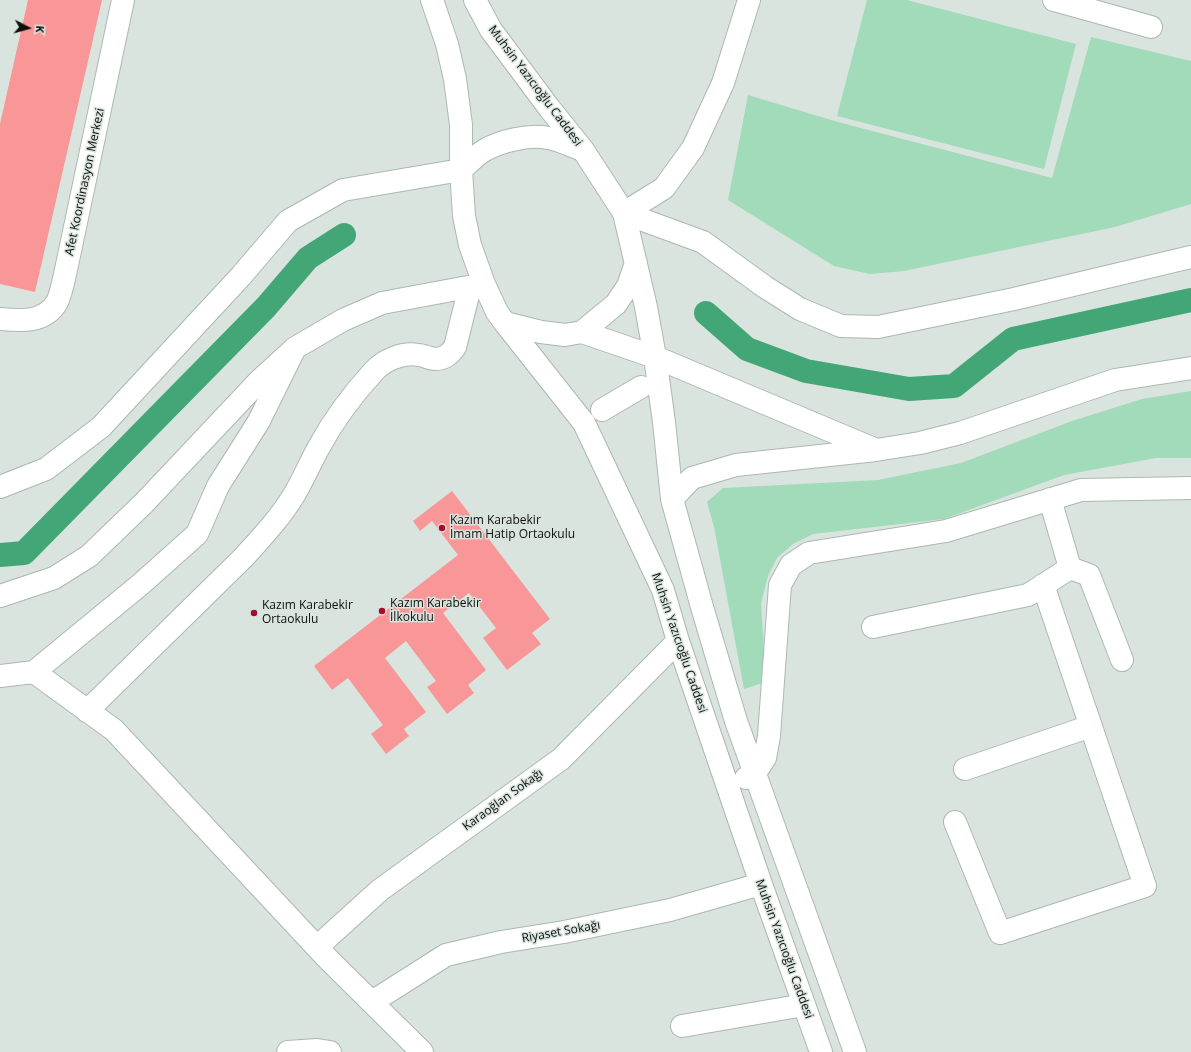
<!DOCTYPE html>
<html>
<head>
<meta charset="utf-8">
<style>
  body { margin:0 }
  #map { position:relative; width:1191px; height:1052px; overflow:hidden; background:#dae4de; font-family:"Open Sans",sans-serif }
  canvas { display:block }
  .north { position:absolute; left:8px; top:8px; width:40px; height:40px; -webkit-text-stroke:3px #dae4de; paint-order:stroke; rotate:96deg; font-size:11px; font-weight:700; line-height:16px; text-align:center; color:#0c0f0d }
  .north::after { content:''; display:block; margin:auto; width:14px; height:18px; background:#0c0f0d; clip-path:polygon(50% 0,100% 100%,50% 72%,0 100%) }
</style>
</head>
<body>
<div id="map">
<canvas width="1191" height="1052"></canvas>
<div class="north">K</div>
</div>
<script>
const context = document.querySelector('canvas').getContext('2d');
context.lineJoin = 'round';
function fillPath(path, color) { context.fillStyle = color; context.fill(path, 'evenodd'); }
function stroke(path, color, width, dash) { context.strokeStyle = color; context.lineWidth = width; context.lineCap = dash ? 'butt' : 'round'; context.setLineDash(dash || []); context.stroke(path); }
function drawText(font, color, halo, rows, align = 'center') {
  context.font = font + ' "Open Sans",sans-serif'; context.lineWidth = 3; context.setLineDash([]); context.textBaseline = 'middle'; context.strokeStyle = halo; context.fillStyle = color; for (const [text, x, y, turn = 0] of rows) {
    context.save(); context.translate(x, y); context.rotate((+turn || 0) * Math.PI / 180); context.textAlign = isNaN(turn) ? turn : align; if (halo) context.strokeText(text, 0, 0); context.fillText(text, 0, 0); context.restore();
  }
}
fillPath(new Path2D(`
  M867,0H907L1076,44L1044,169L837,116Z
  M1091,37L1191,61V204L1115,227L904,271L870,274L834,266L728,200L748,95L838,122L1052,178Z
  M1191,391V458H1156L1064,475L944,519L813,534L793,544L777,558L768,576L761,603L766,682L744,689L714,527L707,502L723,488L878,480L961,463L1072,421L1142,399Z`), '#a1dbba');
stroke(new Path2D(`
  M706,313L747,349L806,371L909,389L954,386L1013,339L1191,300
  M0,555L24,553L266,307L308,258L344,235`), '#43a676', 24);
fillPath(new Path2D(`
  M28,0H102L35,292L0,284V124Z
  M452,491L550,619L532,633L541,644L507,670L483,638L496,628L469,593L443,613L486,670L468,685L474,693L447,714L427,687L436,681L406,641L385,658L426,712L404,729L409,736L386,754L371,734L383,725L348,678L332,690L314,666L458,555L432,521L420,531L413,521Z`), '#f99697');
const minor = new Path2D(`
  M432,0L447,44L455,79L461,125V170L464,216L470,245L484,284L497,312L505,323L584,423L663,590L678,641L761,884L821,1052
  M475,0L491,30L550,109L583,150L624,213L646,307L655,357L664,422L672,499L702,607L736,721L855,1052
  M1054,0L1151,27
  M624,213L703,242L765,287L800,309L841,326L878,327L1014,299L1191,257
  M624,213L664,188L693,148L723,83L749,0
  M0,319C21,321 45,323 57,302C61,295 65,274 67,265L123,0
  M505,323L541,332L565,335L582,332L616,304L628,286L636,263
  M582,332L655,357L874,449
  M295,348L259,421L218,486L197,534L141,584L34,672L114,730L327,958L422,1052
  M602,410L641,387
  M0,487L46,469L101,427L241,276L288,221L343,190L461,170C469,163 476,155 485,150C501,141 530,134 548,138C560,140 571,146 583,150
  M672,499L692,478L736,465L876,450L920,443L960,433L1115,380L1191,368
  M1050,499L1070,568
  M1070,568L1089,575L1122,660
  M0,596L54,578L89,556L144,503L260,380L295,348L343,320L382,303L484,284
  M873,627L1028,595L1070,568
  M0,676L34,672
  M87,711L244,557C262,537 280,518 294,495C303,480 310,463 319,447C334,419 353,394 374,371C384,360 403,352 418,355C422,355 426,357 430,358C441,361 449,356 455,347L470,287
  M965,769L1091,726
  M746,778L755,773L765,758L769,736L780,585L791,565L809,553L946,531L1081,490L1191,488
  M955,822L1000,933L1145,886L1043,585
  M317,947L380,890L561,759L678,641
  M372,1002L446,955L501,942L564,932L670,910L761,884
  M682,1026L804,1005
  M288,1052L317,1050L330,1052`);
stroke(minor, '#adb7b1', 24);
stroke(minor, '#fff', 22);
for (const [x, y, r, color] of [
  [442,528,4,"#a60c2c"],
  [382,611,4,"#a60c2c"],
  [254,613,4,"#a60c2c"]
]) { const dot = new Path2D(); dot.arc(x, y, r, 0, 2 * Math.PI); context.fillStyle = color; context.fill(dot); stroke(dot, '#dae4de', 1.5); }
drawText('12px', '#0c0f0d', '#dae4de', [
  ["Muhsin Yazıcıoğlu Caddesi",535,86,53],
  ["Afet Koordinasyon Merkezi",85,182,-78],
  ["Muhsin Yazıcıoğlu Caddesi",679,643,71],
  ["Karaoğlan Sokağı",503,800,-36],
  ["Riyaset Sokağı",561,932,-10],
  ["Muhsin Yazıcıoğlu Caddesi",784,949,70]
]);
drawText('12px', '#0c0f0d', '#dae4de', [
  ["Kazım Karabekir",450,521],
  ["İmam Hatip Ortaokulu",450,535],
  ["Kazım Karabekir",390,604],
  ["İlkokulu",390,618],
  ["Kazım Karabekir",262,606],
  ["Ortaokulu",262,620]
], 'left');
</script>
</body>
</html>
